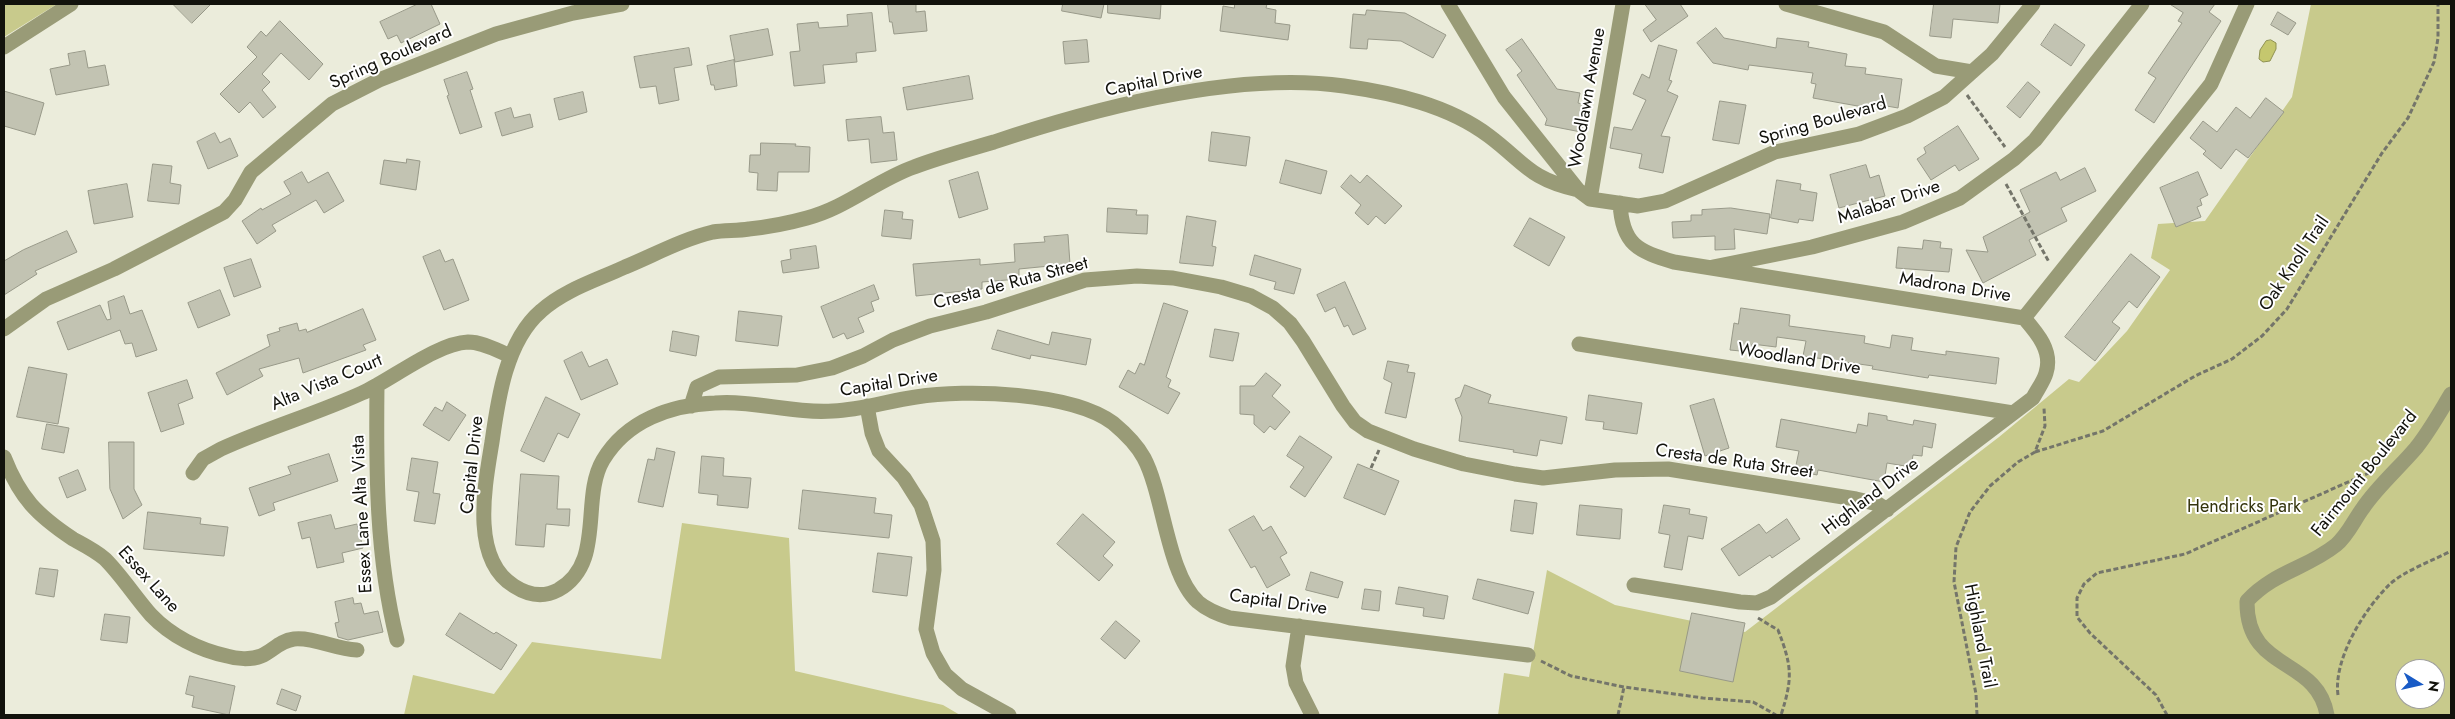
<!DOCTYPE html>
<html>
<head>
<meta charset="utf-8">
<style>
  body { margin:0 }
  #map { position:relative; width:2455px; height:719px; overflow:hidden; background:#ebecdb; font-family:Jost,sans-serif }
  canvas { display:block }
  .frame { position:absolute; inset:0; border:5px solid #12120c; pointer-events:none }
  .north { position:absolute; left:2395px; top:659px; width:50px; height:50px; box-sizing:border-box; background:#fff; border:1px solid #a0a09e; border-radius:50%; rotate:99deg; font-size:14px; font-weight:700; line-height:20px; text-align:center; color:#12120c }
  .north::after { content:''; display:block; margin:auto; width:18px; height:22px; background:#195bc6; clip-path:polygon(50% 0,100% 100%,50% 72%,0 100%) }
</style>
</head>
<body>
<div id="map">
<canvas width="2455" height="719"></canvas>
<div class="frame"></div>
<div class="north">N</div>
</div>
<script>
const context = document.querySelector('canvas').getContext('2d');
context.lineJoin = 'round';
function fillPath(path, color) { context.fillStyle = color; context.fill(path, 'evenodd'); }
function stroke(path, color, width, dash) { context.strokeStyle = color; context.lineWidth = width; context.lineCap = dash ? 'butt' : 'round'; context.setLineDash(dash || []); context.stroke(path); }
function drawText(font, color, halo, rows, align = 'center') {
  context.font = font + ' Jost,sans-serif'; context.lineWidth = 4; context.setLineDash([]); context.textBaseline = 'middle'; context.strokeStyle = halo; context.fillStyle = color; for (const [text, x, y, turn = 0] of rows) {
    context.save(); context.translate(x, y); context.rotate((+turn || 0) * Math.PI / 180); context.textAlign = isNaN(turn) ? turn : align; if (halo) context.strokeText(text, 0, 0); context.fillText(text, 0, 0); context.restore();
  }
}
fillPath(new Path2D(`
  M4,4H57L4,37Z
  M2311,4H2451V715H1498L1504,673L1529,677L1547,570L1615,605L1745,632L1999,437L2069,379L2079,382L2127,331L2170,270L2151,258L2158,224L2205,221L2292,97ZM2405,669H2435V699H2405Z
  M682,523L789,538L795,671L943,705L960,715H404L413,675L494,694L532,642L661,659Z`), '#c8ca8c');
const water = new Path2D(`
  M2271,40L2276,43V49L2270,61L2263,62L2259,59L2260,50L2266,41Z`);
fillPath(water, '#c5c76e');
stroke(water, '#8f9151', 1);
const building = new Path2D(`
  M173,4H211L192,23Z
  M418,4H431L440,24L401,43L397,35L388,39L380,22Z
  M888,4H916V12L925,11L927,31L894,34L892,22H890Z
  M1063,4H1104L1101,18L1062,11Z
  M1108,4H1161L1160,19L1108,13Z
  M1235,4H1267L1266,8L1276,10L1275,23L1290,25L1288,40L1220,31L1223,6L1234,8Z
  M1645,4H1680L1688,16L1651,42L1643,30L1656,20Z
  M1934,4H2000L1998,23L1953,19L1951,38L1930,36Z
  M2170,4H2215L2209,12L2221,21L2154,123L2135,110L2156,78L2148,73L2182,23L2178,21L2183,13Z
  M1367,10L1405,13L1446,35L1433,58L1401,41L1368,39L1367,49L1350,48L1353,14L1365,15Z
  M2278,12L2296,23L2288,35L2271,25Z
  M872,13L876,51L856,53L857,62L823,65L825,83L794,86L790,52L800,51L797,24L818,22L819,28L848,26L847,15Z
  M280,21L323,64L309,80L281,53L262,74L270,82L262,90L276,107L263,118L250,102L239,113L220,94L257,57L247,47L261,31L266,36Z
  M2055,24L2085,45L2071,66L2041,45Z
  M1716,28L1724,38L1776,48L1777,38L1809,42L1808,47L1847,54L1845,66L1866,68L1865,74L1902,79L1898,108L1881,105L1880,110L1813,98L1816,84L1811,83L1813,73L1749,65L1748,70L1713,63L1697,43Z
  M768,29L773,55L735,62L730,36Z
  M1522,39L1557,89L1580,93L1578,103L1587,105L1581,132L1545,125L1547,119L1517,75L1522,71L1506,50Z
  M1087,40L1089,62L1065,64L1063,42Z
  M1659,45L1677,50L1669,80L1672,81L1667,91L1678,96L1661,136L1670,137L1663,173L1639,168L1642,154L1610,148L1614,127L1632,130L1646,100L1633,94L1642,74L1649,78Z
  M689,48L692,65L674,68L679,100L659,104L656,86L640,88L634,57Z
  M85,51L88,68L105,65L109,85L56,95L50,69L70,65L68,54Z
  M734,60L737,86L715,90L714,85H711L707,66Z
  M467,72L473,89L470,90L482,127L460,134L447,96L449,95L444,80Z
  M969,76L973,99L907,110L903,88Z
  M2028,82L2040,92L2020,118L2007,107Z
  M4,91L44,103L35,135L4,126Z
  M583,92L587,112L559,120L554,99Z
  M2266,98L2284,112L2248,158L2236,149L2221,169L2203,154L2206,151L2190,138L2203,121L2217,132L2236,107L2250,118Z
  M1720,101L1746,105L1739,144L1713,140Z
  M511,108L514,118L530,114L533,127L502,136L495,113Z
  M881,117L883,133L894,132L897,160L871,163L869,139L848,141L846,120Z
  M1958,126L1979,159L1959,171L1955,165L1931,180L1917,159L1926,153L1924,148Z
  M1212,132L1250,137L1246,166L1209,161Z
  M215,133L220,143L230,138L238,156L208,169L197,142Z
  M761,143L796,144L795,146L810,147L809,172H778L777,191L757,190L758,173L749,172L750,155H760Z
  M407,159L420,161L416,190L380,184L384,160L406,163Z
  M1286,160L1327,171L1321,194L1280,183Z
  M153,164L172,166L170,183L181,185L179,204L148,201Z
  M1866,165L1870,178L1879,175L1885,196L1839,208L1830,175Z
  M2085,168L2096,191L2061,208L2067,221L2029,240L2036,255L1983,283L1966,250L1988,252L1983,237L2030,212L2020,190L2056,172L2060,180Z
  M302,172L308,183L328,172L344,201L324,213L316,200L272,225L276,231L257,244L242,221L261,208L262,210L291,194L284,182Z
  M978,172L988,209L959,218L949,181Z
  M2198,172L2208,195L2200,199L2202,205L2197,207L2201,217L2176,227L2160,188Z
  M1351,175L1360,183L1367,175L1402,206L1385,224L1376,216L1368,225L1355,213L1361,205L1341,187Z
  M1777,180L1801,184L1800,190L1817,193L1813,221L1799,219L1798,223L1771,218Z
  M127,184L133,217L94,224L88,191Z
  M1108,208L1137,210L1136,215H1148L1147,234L1107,232Z
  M1731,208L1770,214L1767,234L1734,229L1735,249L1715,250V236L1673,238L1672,222L1691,221V215H1702V210Z
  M885,210L903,212L902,219L913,220L911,239L882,236Z
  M1187,216L1216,221L1212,246L1216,247L1213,266L1180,263Z
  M1530,218L1565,237L1549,266L1514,246Z
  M67,231L77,252L35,271L37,274L4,295V261L23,250Z
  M1068,235L1070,264L1019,269V279L982,282V289L916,296L913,264L980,259V265L1015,262L1014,244L1045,242L1044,237Z
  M1924,240L1941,242L1940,248L1952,249L1949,272L1896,268L1898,247L1922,249Z
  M816,246L819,268L783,273L781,261L791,259L790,250Z
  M440,250L445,262L453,259L469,300L444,310L423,257Z
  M2131,254L2160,277L2137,308L2129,301L2112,322L2120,328L2095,361L2065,337Z
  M1255,255L1301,269L1294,294L1274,289L1276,282L1250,275Z
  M251,259L261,287L234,297L224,268Z
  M1345,282L1366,329L1353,335L1348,325L1344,327L1335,307L1325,312L1317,295Z
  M874,285L879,299L871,302L874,311L858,318L864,332L847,339L844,333L833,338L821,307Z
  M220,290L230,315L198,328L188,303Z
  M124,296L130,314L142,310L157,350L136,357L132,343L125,344L120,330L68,350L57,322L100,305L107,320L111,319L108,302Z
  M1164,303L1188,311L1166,377L1171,380L1168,387L1180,393L1168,414L1119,387L1128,370L1135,374L1140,363L1144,365Z
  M1741,308L1790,315L1789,326L1865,336L1864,343L1890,348L1892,335L1913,338L1911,350L1946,355V351L1999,358L1996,384L1929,375L1928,378L1872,369L1873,366L1803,356L1806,341L1777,337L1776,347L1752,344L1751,352L1730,350L1734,323L1738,324Z
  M363,309L376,340L363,345L366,350L303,373L299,358L259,369L263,376L227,395L216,373L270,346L267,335L280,331L279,328L297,323L299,331L306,329L307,332Z
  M739,311L782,316L778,346L736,341Z
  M1215,329L1239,333L1233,361L1210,357Z
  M998,330L1049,345L1052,332L1091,339L1086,365L1031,355L1030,359L992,349Z
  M673,331L699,336L696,356L670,351Z
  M582,352L589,367L607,359L618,384L581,400L564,361Z
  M1388,361L1409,365L1407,372L1415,373L1406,418L1385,413L1392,383L1384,379Z
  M29,367L67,374L58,424L17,417Z
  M1266,373L1281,385L1272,396L1290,412L1275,430L1270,426L1264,433L1254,424V415L1240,414V386H1254Z
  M187,380L193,398L178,404L184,424L161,432L148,393Z
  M1465,385L1491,395L1488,403L1567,417L1562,444L1540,440L1537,456L1513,452L1514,450L1459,441L1462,417L1455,399L1460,397Z
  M1589,395L1642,403L1637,434L1603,429L1604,422L1586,420Z
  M546,397L580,414L568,438L558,433L544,462L521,451Z
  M1714,399L1729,448L1705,456L1690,406Z
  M447,402L466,415L449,441L423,425L435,407L442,411Z
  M1869,413L1887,416V420L1913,425L1914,420L1936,424L1932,448L1923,446L1922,456L1913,455L1911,467L1887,463L1884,482L1818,470L1817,475L1795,470L1799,451L1776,447L1781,419L1856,433L1858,424L1867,426Z
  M47,424L69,428L64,453L42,449Z
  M1300,436L1332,457L1305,497L1290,487L1304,467L1287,456Z
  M109,442H134V489L142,505L123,519L110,489Z
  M657,448L675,452L663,507L638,502L648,459L654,460Z
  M329,454L338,481L273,503L275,510L259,516L249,488L291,474L288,467Z
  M702,456L724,458L723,476L751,478L748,508L717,505L718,495L699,493Z
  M412,458L438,462L433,493L440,494L435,524L414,521L419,492L407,490Z
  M1358,464L1399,481L1385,515L1344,498Z
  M78,470L86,490L67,498L59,478Z
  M521,474L559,476L557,509H570L569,526L546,524L544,547L516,545Z
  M803,490L876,498L874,513L892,515L889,538L799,529Z
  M1515,500L1537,503L1533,534L1511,531Z
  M1580,505L1622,509L1620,539L1577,535Z
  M1664,505L1690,509L1689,514L1707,517L1703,539L1688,536L1682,570L1664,567L1670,535L1659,533Z
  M148,512L201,518L200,524L228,527L224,556L144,549Z
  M1083,514L1115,542L1103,556L1113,565L1099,581L1057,544Z
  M331,515L335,529L357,524L363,548L342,553L344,562L317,568L310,537L302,539L298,523Z
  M1254,516L1263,531L1271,526L1287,553L1280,557L1290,575L1267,588L1255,566L1251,568L1229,530Z
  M1787,519L1800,539L1772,558L1770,555L1739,576L1721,549L1759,524L1766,533Z
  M878,553L912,557L907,596L873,592Z
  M40,568L58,570L54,597L36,594Z
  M1311,572L1343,582L1338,598L1306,590Z
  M1478,579L1534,592L1528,614L1473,599Z
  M1399,587L1448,596L1444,619L1423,616L1424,608L1396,604Z
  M1365,589L1381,591L1379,611L1362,609Z
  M353,598L354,604L361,603L364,614L378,611L383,632L348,640L338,637L335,623L339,622L335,602Z
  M460,613L494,634L496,632L517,645L501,670L446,635Z
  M1692,613L1745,623L1733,682L1680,671Z
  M105,614L130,617L127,643L101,640Z
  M1116,621L1140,641L1125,659L1101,639Z
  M190,676L235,686L229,715L192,707L194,696L186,694Z
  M282,689L301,696L296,711L277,704Z`);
fillPath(building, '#c2c3b2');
stroke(building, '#989989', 1);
stroke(new Path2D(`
  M1967,95L2005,147
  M2006,184L2049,262
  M2035,452L2103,431L2195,376L2232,359L2262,336L2287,309L2382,153L2408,118L2434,62L2438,38V4
  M1371,468L1379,450
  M1758,618L1778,630C1792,666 1793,678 1781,715
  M1541,661L1571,676L1624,687L1703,698L1753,702L1776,715
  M2338,695C2333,659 2365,608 2390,584C2404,571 2434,560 2451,551
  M1618,715L1624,687
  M1977,715L1976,694L1954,582L1956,547L1970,512L1990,486L2018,462L2035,452L2045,426L2044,408
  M2167,715L2156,695L2090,633L2077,617V598L2084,584L2097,573L2185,554L2371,472`), '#74756a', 3, [5, 2.5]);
stroke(new Path2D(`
  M1448,4L1504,97L1578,190L1590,199L1638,206L1665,201L1775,152L1859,134L1907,116L1944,97L1992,54L2033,4
  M1786,4L1884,32L1936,66L1972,72
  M4,47L71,4
  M1590,199L1623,4
  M1620,203C1622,245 1638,251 1674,262L2024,318
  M1713,267L1812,247L1903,222L1960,198L2014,159L2035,140L2142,4
  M2024,318L2211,84L2247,4
  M4,329L46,299L114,269L224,212L235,200L251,172L332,104L379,80L496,34L573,13L622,4
  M1579,344L2013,413
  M377,385C376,471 376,556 397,640
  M691,406L697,387L719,377L797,375L832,368L863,356L893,340L930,326L986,312L1085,280L1137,276L1173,278L1221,287L1251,296L1273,308L1290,323L1303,341L1343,406L1355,422L1368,431L1414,449L1464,464L1515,474L1543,478L1615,470L1668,469L1856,499L1878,504L1887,510
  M867,406L872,433L879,451L904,478L921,505L933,541L934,570L926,629L933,653L945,674L962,689L1009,715
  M4,457C20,498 37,515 73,539C84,545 96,551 105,559C122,576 135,597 151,615C171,636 199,650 227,656C236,659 251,660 261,656C273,651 279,641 294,639C314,637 335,649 357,650
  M193,473L203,459L221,449C267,428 316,414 362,393C391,380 437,343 468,342C483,342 498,351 511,356
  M1634,585L1740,602L1757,603L1771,597L2033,398C2037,390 2044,381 2046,373C2053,351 2037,333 2024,318
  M1299,626L1293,666L1296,683L1312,715
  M1528,655L1230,618C1218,614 1207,610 1198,602C1167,573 1164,496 1144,458C1137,445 1125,433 1113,423C1071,392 966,389 916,397C888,401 861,410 833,411C794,414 754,400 715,403C671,405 627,420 603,460C580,499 606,563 558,590C543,598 528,595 514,586C470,559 485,485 492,442C498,399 506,341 541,311C564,290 597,280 625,267C654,255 683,239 713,232C725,230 737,231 749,229C768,227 789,223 807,218C846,208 877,180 914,167C940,157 967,150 994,142C1096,108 1236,71 1344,86C1393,93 1448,105 1489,136C1525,163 1529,179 1578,190
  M2327,715C2317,656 2246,673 2247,601C2275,571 2306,569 2336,545C2348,535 2354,520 2363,508C2377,487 2399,468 2416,448C2429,432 2440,412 2451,394`), '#999b77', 15);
drawText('18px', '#12120c', '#fff', [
  ["Spring Boulevard",391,58,-24],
  ["Capital Drive",1154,82,-11],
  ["Woodlawn Avenue",1588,98,-80],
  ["Spring Boulevard",1823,122,-16],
  ["Malabar Drive",1889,203,-18],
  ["Oak Knoll Trail",2295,264,-56],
  ["Cresta de Ruta Street",1011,284,-15],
  ["Madrona Drive",1955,288,9],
  ["Woodland Drive",1799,360,9],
  ["Alta Vista Court",327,383,-23],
  ["Capital Drive",889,384,-9],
  ["Cresta de Ruta Street",1734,462,8],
  ["Capital Drive",473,465,-84],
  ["Fairmount Boulevard",2365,474,-51],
  ["Highland Drive",1871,497,-37],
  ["Essex Lane Alta Vista",363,514,-93],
  ["Essex Lane",148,580,48],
  ["Capital Drive",1278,603,8],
  ["Highland Trail",1979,636,79]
]);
drawText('18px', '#33330c', '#fff', [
  ["Hendricks Park",2244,508]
]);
</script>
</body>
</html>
